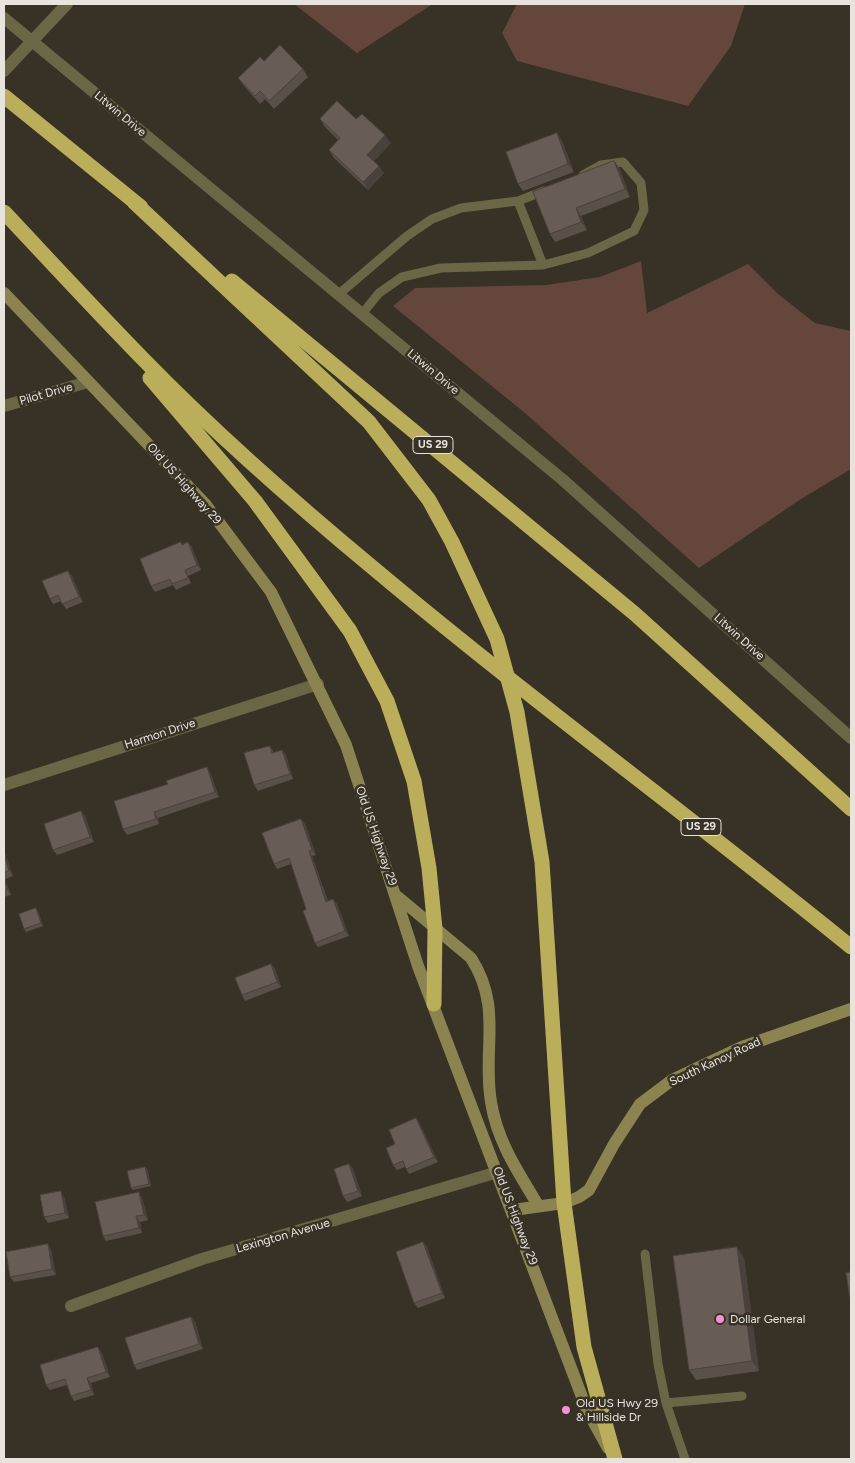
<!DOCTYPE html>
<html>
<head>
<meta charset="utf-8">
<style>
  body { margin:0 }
  #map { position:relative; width:855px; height:1463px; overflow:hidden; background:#373126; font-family:Figtree,sans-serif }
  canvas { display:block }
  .frame { position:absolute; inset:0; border:5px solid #e8e4dd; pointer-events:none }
</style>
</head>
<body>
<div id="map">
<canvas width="855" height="1463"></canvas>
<div class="frame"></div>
</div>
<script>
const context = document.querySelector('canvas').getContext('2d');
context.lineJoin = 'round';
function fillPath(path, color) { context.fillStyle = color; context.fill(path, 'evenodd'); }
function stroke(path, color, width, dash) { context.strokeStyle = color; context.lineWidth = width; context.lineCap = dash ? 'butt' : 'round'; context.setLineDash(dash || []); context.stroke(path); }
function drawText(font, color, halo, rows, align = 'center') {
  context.font = font + ' Figtree,sans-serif'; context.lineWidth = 5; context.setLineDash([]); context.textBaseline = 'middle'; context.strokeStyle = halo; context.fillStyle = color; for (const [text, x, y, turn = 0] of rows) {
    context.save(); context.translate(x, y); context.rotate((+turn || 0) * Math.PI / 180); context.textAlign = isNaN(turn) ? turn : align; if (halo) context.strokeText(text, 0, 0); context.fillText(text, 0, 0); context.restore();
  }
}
fillPath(new Path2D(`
  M294,4H433L357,53Z
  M517,4H745L731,46L688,106L517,61L502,33Z
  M641,261L647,313L748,264L778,294L815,323L851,331V469L801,499L699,568L525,413L393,306L415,288L546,285L600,277Z`), '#64463c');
stroke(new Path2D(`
  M518,201L543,265
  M339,294L407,236L432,219L461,208L518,201L544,191
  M362,314L379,293L402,277L441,268L543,265L588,253L634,231L644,210L641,183L623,162L601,165L583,175
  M645,1254L658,1364L666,1403L685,1459
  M666,1403L742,1396`), '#6b6746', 9);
stroke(new Path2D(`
  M4,18L563,480L851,738
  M4,71L67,4
  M4,406L88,382
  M4,785L318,684
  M71,1306L202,1259L498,1172`), '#6b6746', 12);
stroke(new Path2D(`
  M4,293L206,505L271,592L346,745L418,966L587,1410L608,1448
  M398,897L471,958C503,1008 482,1049 491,1102C497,1141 518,1172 538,1205
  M513,1210L564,1203L579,1197L589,1190L614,1144L640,1104L672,1080L742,1047L851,1009`), '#8c8450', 12);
stroke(new Path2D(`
  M4,96L141,207
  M134,202L369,422L429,500L452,542L497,639L517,712L542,862L564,1203L584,1347L615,1459
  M4,212C50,261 96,311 144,360C217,435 297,505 378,572C532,701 695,820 851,947
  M232,281L635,614L851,809
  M150,378L255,501L350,631L387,701L414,781L429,868L435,929L434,1004`), '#bbae5a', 15);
fillPath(new Path2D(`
  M264,61L303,69L308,77L274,109L265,99L260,104L244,86L238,78Z
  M320,119H356L391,143L374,161L384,173L368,190L334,158L329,150L338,140L325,127Z
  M557,133L562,141L574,172L523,191L518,184Z
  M614,161L620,169L630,197L581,216L587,230L555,242L550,234Z
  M181,542L182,544L188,542L192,547L201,570L188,576L191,583L176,590L173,585L155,592L151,586Z
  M68,571L72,576L83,602L66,609L61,601L53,604L50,599Z
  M270,746L274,753L282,750L286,755L293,779L258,791L254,785Z
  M210,772L219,797L158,818L159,824L127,835L123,829Z
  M81,811L85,816L94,842L57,855L53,850Z
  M301,819L305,824L316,855L312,856L328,901L333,899L337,904L349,936L318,947L315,943L306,909L291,864L277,869L274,864Z
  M4,851L13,876L5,879L11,895L4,897Z
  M38,911L43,926L26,932L24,929Z
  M271,964L275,969L281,987L245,1001L242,995Z
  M416,1118L420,1124L438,1162L409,1174L405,1167L397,1170L393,1165L395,1144Z
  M349,1164L353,1169L362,1196L347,1202L343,1196Z
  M145,1167L147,1169L151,1186L133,1190L131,1188Z
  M64,1197L69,1218L48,1223L44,1217Z
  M142,1198L148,1220L140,1222L142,1233L106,1241L103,1236Z
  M423,1242L427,1247L445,1298L418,1308L414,1303Z
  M48,1244L51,1250L56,1275L14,1282L10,1277Z
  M744,1258L759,1371L696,1380L689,1370Z
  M191,1317L195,1322L203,1349L137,1370L134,1365Z
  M102,1353L110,1377L91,1383L94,1395L74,1401L71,1396L67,1385L50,1390L46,1385Z`), '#595048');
fillPath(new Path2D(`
  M557,133L562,141L574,172L568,164Z
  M385,135L391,143L372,163L367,155Z
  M614,161L620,169L630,197L625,189Z
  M379,166L384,173L368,190L363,182Z
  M576,208L581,216L587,230L581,222Z
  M188,542L192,547L201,570L197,565Z
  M68,571L72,576L83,602L79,597Z
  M282,750L286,755L293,779L290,774Z
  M207,767L210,772L219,797L215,792Z
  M81,811L85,816L94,842L90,837Z
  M154,812L158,818L159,824L156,819Z
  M301,819L305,824L316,855L312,850Z
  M4,851L13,876L9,870L4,856Z
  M309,851L312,856L329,907L326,902Z
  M4,877L5,879L11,895L7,889L4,880Z
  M333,899L337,904L349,936L345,931Z
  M36,908L38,911L43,926L41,923Z
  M271,964L275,969L281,987L277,982Z
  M416,1118L420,1124L438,1162L434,1157Z
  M349,1164L353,1169L362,1196L358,1191Z
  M145,1167L147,1169L151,1186L149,1184Z
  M61,1191L64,1197L69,1218L65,1213Z
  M139,1192L142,1198L148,1220L144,1215Z
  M136,1216L140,1222L142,1233L139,1228Z
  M423,1242L427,1247L445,1298L442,1293Z
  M48,1244L51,1250L56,1275L52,1269Z
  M737,1247L744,1258L759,1371L752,1361Z
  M191,1317L195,1322L203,1349L199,1344Z
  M98,1347L102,1353L110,1377L106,1372Z
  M87,1378L91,1383L94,1395L91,1390Z`), '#49413b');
const building = new Path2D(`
  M280,45L303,69L269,101L260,91L255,96L238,78L260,57L264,61Z
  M337,101L356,119L362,114L385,135L367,155L379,166L363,182L329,150L340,138L320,119Z
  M557,133L568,164L518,184L506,152Z
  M614,161L625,189L576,208L581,222L550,234L533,192Z
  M181,542L182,545L188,542L197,565L185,570L188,578L172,584L170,579L151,586L140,559Z
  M68,571L79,597L62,604L58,595L50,599L42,581Z
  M270,746L272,753L282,750L290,774L254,785L244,753Z
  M207,767L215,792L154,812L156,819L123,829L114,801L168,784L166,781Z
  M81,811L90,837L53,850L44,824Z
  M301,819L312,850L309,851L326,902L333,899L345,931L315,943L303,911L306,909L289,858L274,864L262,833Z
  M4,856L9,870L4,873Z
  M4,880L7,889L4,891Z
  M36,908L41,923L24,929L19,914Z
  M271,964L277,982L242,995L235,978Z
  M416,1118L434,1157L406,1169L403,1161L393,1165L386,1148L395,1144L389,1130Z
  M349,1164L358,1191L343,1196L334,1169Z
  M145,1167L149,1184L131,1188L127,1171Z
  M61,1191L65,1213L44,1217L40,1195Z
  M139,1192L144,1215L136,1216L139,1228L103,1236L95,1202Z
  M423,1242L442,1293L414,1303L396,1252Z
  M48,1244L52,1269L10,1277L6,1252Z
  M737,1247L752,1361L689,1370L673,1256Z
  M851,1272V1306L846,1273Z
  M191,1317L199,1344L134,1365L125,1338Z
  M98,1347L106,1372L87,1378L91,1390L71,1396L65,1379L46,1385L40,1365Z`);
fillPath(building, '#685d54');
stroke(building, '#49413b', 1);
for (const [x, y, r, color] of [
  [720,1319,5,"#f391d5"],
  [566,1410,5,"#f391d5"]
]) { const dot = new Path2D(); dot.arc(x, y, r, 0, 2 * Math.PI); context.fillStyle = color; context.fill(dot); stroke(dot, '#373126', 2); }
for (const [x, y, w] of [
  [433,445,40],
  [701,827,40]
]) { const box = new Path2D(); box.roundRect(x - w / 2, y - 8.5, w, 17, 4); context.fillStyle = '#373126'; context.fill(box); stroke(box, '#e8e4dd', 1); }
drawText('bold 11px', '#e8e4dd', null, [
  ["US 29",433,445],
  ["US 29",701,827]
]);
drawText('12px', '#e8e4dd', '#373126', [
  ["Litwin Drive",120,114,40],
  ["Litwin Drive",433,372,40],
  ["Pilot Drive",46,394,-16],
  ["Old US Highway 29",184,484,48],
  ["Litwin Drive",739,637,42],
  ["Harmon Drive",160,734,-18],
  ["Old US Highway 29",376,836,71],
  ["South Kanoy Road",715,1062,-25],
  ["Old US Highway 29",515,1216,69],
  ["Lexington Avenue",283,1236,-16]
]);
drawText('12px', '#e8e4dd', '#373126', [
  ["Dollar General",730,1319],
  ["Old US Hwy 29",576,1403],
  ["& Hillside Dr",576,1417]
], 'left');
</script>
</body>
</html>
